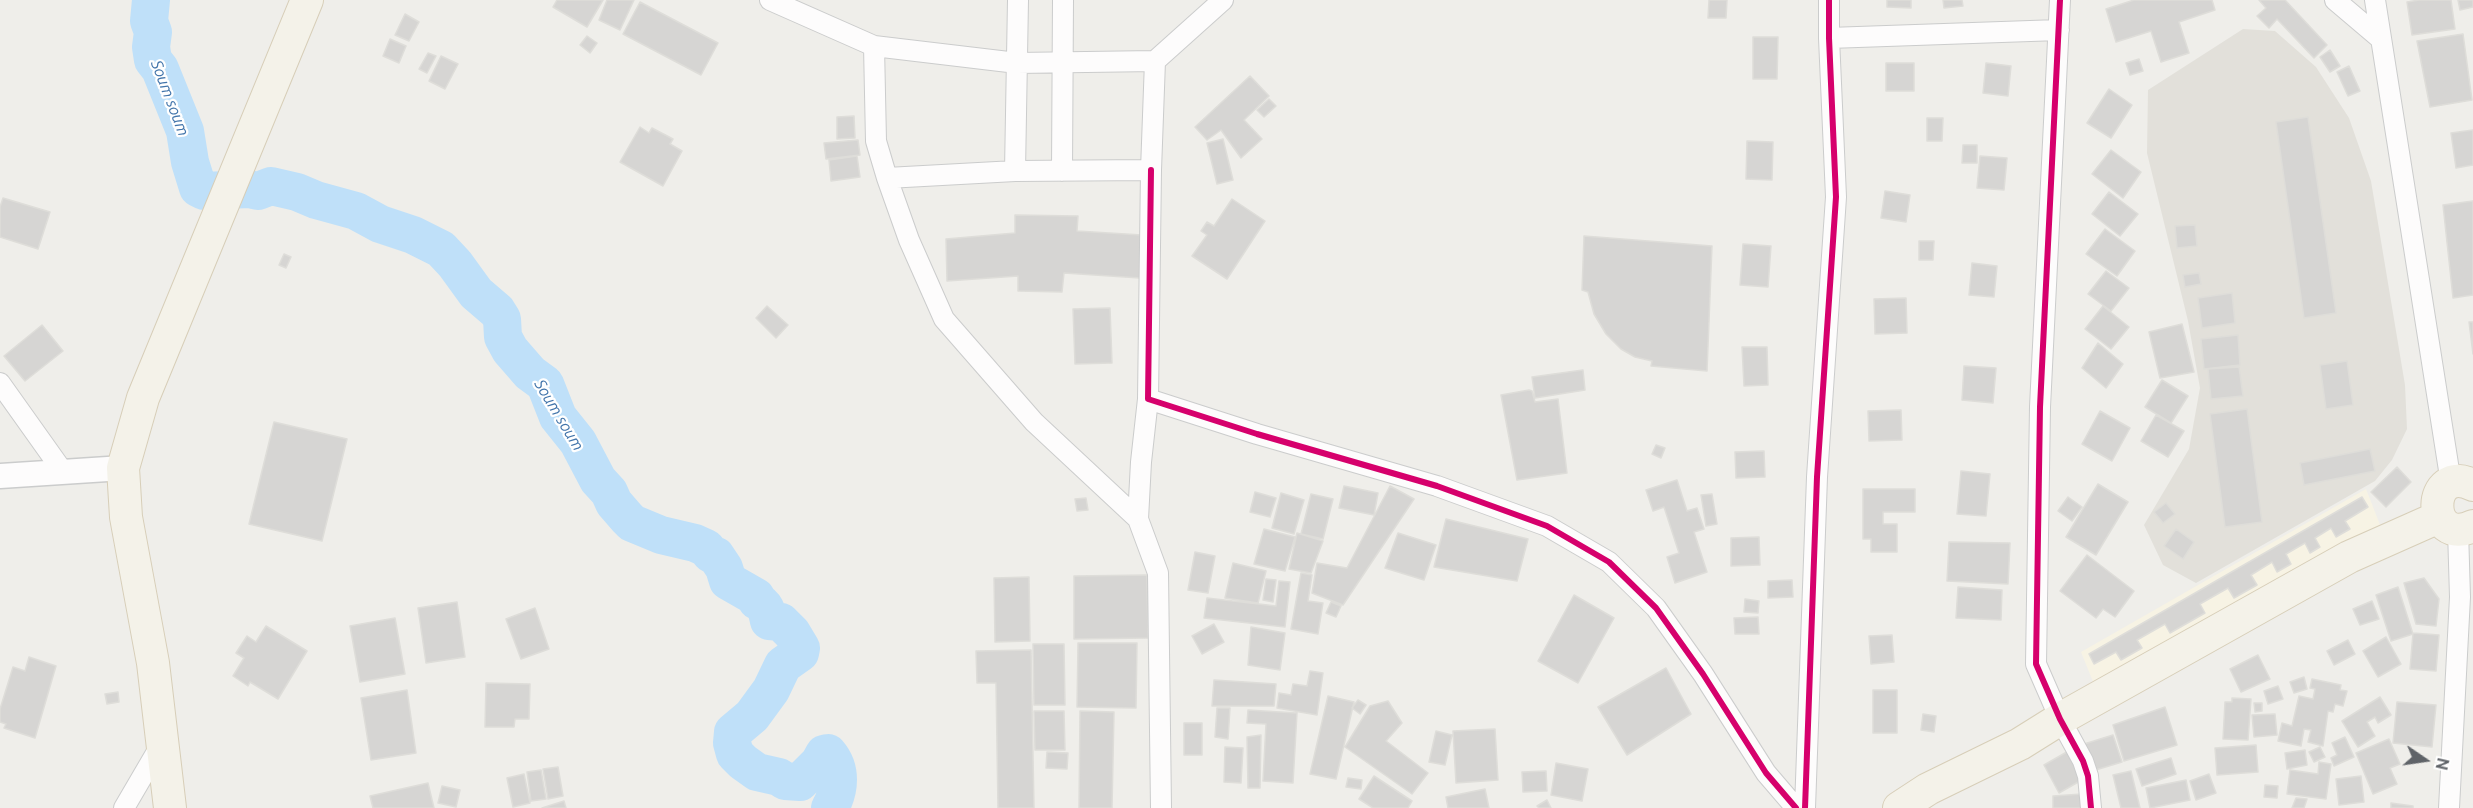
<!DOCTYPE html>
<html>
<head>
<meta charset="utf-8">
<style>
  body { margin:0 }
  #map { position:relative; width:2473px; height:808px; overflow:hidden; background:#efeeea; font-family:Ubuntu,sans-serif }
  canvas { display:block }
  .north { position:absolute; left:2395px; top:730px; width:60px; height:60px; -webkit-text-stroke:4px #fff; paint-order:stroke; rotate:103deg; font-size:16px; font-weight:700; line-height:24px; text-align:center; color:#5f6368 }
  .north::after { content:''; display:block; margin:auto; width:21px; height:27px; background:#5f6368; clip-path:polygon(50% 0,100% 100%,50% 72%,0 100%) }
</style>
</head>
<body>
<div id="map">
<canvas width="2473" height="808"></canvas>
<div class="north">N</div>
</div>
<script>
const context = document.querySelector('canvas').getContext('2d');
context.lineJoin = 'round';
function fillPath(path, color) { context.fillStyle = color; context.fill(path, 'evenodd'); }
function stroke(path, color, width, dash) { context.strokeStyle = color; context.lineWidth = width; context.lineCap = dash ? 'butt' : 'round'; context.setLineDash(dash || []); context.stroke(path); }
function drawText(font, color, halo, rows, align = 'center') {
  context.font = font + ' Ubuntu,sans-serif'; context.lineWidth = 4.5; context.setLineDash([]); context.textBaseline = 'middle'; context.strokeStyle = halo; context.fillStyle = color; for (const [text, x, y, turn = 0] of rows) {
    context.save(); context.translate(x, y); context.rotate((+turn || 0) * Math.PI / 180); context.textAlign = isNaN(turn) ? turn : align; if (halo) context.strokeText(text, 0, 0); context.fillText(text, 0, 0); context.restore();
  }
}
fillPath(new Path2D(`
  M2366,489L2382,530L2096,689L2081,652Z`), '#f7f3e4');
fillPath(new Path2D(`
  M2243,29L2275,31L2316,67L2349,118L2371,181L2405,385L2407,429L2392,460L2375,481L2196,583L2163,565L2144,525L2189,449L2200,388L2188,321L2147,153L2148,90Z`), '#e2e0da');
stroke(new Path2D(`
  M151,0L149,21L153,32L151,47L153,60L160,69L185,131L190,162L198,188L204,191L249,189L258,191L271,186L297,192L316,200L356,211L380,224L413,235L441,249L455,264L476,293L497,311L502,319L503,337L510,350L530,373L545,384L558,417L578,442L598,480L609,492L614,503L627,518L632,523L661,535L695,543L706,548L711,554L716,556L724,568L728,581L756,597L757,601C766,605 767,612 769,621L781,622L792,633L801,648L800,653L783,665L771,690L752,716L733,732L732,743L735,754L743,762L757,772L779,777L785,781L800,782L819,763L824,754L828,753C842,769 840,790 830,808`), '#bfe0f9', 38);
const building = new Path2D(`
  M557,0H603L587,27L553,7Z
  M607,0H634L620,30L599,20Z
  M1709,0H1727L1726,18H1708Z
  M1887,0H1911V8L1887,7Z
  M1943,0H1962L1963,6L1944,8Z
  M2134,0H2212L2215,10L2179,22L2189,53L2161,62L2151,31L2116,42L2106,9Z
  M2259,0H2285L2327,45L2314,58L2277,19L2269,28L2257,16L2266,8Z
  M2419,0H2451L2455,29L2412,35L2407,2Z
  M2458,0H2473V7L2460,10Z
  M640,2L718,43L701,75L623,34Z
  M405,14L419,22L409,41L395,35Z
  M2463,34L2472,100L2430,107L2417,41Z
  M587,36L597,43L590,53L580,45Z
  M1753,37H1778L1777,79H1753Z
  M390,39L406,46L399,63L383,56Z
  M2330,50L2340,66L2330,72L2320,57Z
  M428,53L436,56L427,73L419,69Z
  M441,56L458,64L445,89L429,81Z
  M2139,59L2143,71L2130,75L2126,63Z
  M1886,63H1914V91H1886Z
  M1986,63L2011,66L2008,96L1983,93Z
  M2349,66L2360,91L2348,96L2337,72Z
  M1250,76L1269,96L1244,120L1262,139L1241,158L1221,130L1207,140L1195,127Z
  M2109,89L2132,105L2111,138L2087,123Z
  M1269,99L1276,106L1264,117L1257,110Z
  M854,116L855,138L837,139V117Z
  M2308,117L2336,313L2304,318L2276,122Z
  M1927,118H1943L1942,141H1927Z
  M640,127L649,133L652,128L673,139L670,144L682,151L663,186L620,162Z
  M2473,130V165L2456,168L2451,133Z
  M1223,139L1233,180L1217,184L1207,143Z
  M858,140L860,155L826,159L824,143Z
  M1747,141L1773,142L1772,180L1746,179Z
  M1963,145H1977V163H1962Z
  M2111,150L2141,172L2123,198L2092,174Z
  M857,156L860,177L831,181L829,160Z
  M1980,156L2007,158L2004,190L1977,188Z
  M1885,191L1910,195L1906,222L1881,218Z
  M2109,192L2138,214L2120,236L2092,214Z
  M3,198L50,212L38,249L0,237V207Z
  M1232,199L1265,221L1227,279L1192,256L1207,235L1201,231L1207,222L1214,226Z
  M2473,201V295L2453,298L2443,205Z
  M1015,215L1078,216L1077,231L1142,235L1140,278L1064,273L1062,292L1018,291V276L947,281L946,239L1015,233Z
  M2195,225L2197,246L2177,248L2175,226Z
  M2105,229L2135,251L2117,276L2086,254Z
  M1584,236L1712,246L1707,371L1651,366L1652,361L1635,357L1621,349L1606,334L1594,314L1588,292L1582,290Z
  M1919,241H1934L1933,260H1919Z
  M1743,244L1771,246L1768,287L1740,285Z
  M284,254L291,257L286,268L279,265Z
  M1972,263L1997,266L1994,297L1969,295Z
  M2106,271L2129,288L2111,311L2088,294Z
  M2199,273L2201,284L2185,287L2183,275Z
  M2232,293L2235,323L2202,328L2198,298Z
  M1906,298L1907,333L1875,334L1874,299Z
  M767,306L788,325L776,338L756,318Z
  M2103,306L2129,327L2111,349L2085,329Z
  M1110,308L1112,363L1075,364L1073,309Z
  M2469,322H2473V354Z
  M2182,324L2194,372L2160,378L2149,332Z
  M42,325L63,351L25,381L4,356Z
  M2238,335L2240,365L2204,369L2201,339Z
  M2098,343L2123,364L2106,388L2082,368Z
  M1742,347H1767L1768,385L1744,386Z
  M2347,361L2353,405L2326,409L2320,365Z
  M1964,366L1996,368L1993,403L1962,400Z
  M2239,367L2243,396L2211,399L2208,369Z
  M1583,370L1585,390L1535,398L1532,377Z
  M2162,380L2188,396L2171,423L2145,407Z
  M1529,390L1532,391L1535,402L1558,399L1567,473L1517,480L1501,395Z
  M2247,409L2262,522L2225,527L2210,414Z
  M1901,410L1902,440L1869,441L1868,411Z
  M2100,411L2130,428L2112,461L2082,444Z
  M2156,415L2184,431L2168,457L2141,441Z
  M274,422L347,439L322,541L249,524Z
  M1656,445L1665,448L1661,458L1652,454Z
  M2370,449L2375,471L2304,485L2300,463Z
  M1764,451L1765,477L1736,478L1735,452Z
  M2397,467L2411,482L2386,507L2371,492Z
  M1961,471L1990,474L1986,516L1957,514Z
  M1677,480L1687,511L1697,508L1704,529L1694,532L1707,572L1675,583L1667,557L1679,553L1664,507L1653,511L1646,490Z
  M2098,484L2128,502L2096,555L2066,537Z
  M1344,486L1378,493L1374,515L1339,508Z
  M1390,486L1414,499L1343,605L1312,593L1317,563L1347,568Z
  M1863,489H1915V512H1883V524H1897V552H1871V539H1863Z
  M1255,492L1276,498L1270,517L1250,512Z
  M1281,493L1304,500L1294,534L1272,528Z
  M1311,494L1333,499L1323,539L1301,534Z
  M1712,494L1717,524L1706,526L1701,495Z
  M2068,497L2082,507L2072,521L2058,511Z
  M2362,497L2368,507L2345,521L2350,529L2336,537L2331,528L2315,538L2320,547L2310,553L2305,543L2286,554L2291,564L2277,572L2272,562L2251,575L2257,585L2234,598L2228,588L2200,604L2205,613L2170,633L2165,624L2137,640L2142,648L2121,660L2116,652L2094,664L2089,654Z
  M1086,498L1088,510L1077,511L1075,499Z
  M2166,503L2175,514L2163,523L2154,512Z
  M1446,519L1528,539L1517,581L1434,567Z
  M1264,529L1295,537L1285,571L1254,564Z
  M2176,529L2194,542L2183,559L2164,546Z
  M1297,533L1323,541L1311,573L1289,569Z
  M1398,533L1436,545L1424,580L1385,568Z
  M1759,537L1760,565L1731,566V538Z
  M1949,542L2010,543L2008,584L1947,581Z
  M1195,552L1215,556L1208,593L1188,590Z
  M2087,555L2134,591L2115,617L2103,609L2096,618L2060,591Z
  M1233,563L1266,571L1258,603L1225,598Z
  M1301,573L1312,575L1308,601L1323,603L1318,634L1291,629Z
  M1147,575L1148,638L1074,639V576Z
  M1029,577L1030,641L995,642L994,578Z
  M2424,578L2439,599L2436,626L2416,624L2404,583Z
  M1266,579L1276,580L1273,602L1263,600Z
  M1792,580L1793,597L1768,598V581Z
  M1279,581L1290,582L1285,627L1204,618L1207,598L1276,606Z
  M1958,587L2002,590L2001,620L1956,618Z
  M2398,587L2413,634L2391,641L2376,595Z
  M1574,595L1614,618L1578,683L1538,661Z
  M1745,599L1759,601L1758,613L1744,612Z
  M2372,601L2379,619L2360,625L2353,609Z
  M457,602L465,657L426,663L418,608Z
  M1331,602L1341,606L1336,617L1326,613Z
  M535,608L549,649L521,659L506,619Z
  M1758,617L1759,634H1735L1734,618Z
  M395,618L405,674L360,682L350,626Z
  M1214,624L1224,642L1202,654L1192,636Z
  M266,626L307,651L278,699L250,682L248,686L233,676L244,658L236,653L247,636L256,642Z
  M1251,627L1285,633L1280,670L1248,665Z
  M2413,633L2439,635L2436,671L2410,669Z
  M1892,635L1894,662L1871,664L1869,636Z
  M2386,637L2401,664L2378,677L2363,651Z
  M2348,640L2355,654L2334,665L2327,651Z
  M1078,643H1137L1136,708L1077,707Z
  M1033,644H1064L1065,705H1034Z
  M1031,650L1034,808H998L996,683H977L976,651Z
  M2258,655L2270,679L2241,692L2230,669Z
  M29,657L56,666L35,738L4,728L6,724L0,722V709L13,667L25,671Z
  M1666,668L1691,714L1627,755L1598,707Z
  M1310,671L1323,673L1317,715L1277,708L1279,693L1291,695L1293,684L1307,686Z
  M2304,677L2307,689L2294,693L2290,682Z
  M2312,679L2341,685L2340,690L2347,691L2343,706L2335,704L2333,712L2328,711L2323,746L2308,742L2311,730L2304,729L2301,746L2278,741L2282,723L2292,726L2299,696L2313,699L2315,689L2310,688Z
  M1214,680L1276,684L1274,706H1212Z
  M486,683L530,684L529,719H515L514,727H485Z
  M2278,686L2283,699L2268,704L2264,691Z
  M407,690L416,753L371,760L361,698Z
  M1873,690H1897V733H1873Z
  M118,692L119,702L107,704L105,694Z
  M1328,696L1354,702L1336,779L1310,774Z
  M2380,697L2391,715L2378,723L2375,717L2367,722L2375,736L2358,747L2342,721Z
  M2232,698L2251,699L2248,740L2223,739L2225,702H2232Z
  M1358,700L1366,705L1360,714L1352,708Z
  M1388,701L1402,723L1386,741L1428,773L1412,794L1345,747L1370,706Z
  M2397,702L2436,705L2432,747L2393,743Z
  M2254,703H2262V711L2255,712Z
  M2165,707L2177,745L2124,761L2113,725Z
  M1217,708H1230L1228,739L1215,737Z
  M1248,710L1297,713L1293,783L1263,781L1266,724L1247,723Z
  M1034,711H1064L1065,750H1035Z
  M1080,711L1114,712L1112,808H1079Z
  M1923,714L1936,716L1934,732L1921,730Z
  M2275,714L2277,735L2254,737L2252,715Z
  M1184,723H1202V755H1184Z
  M1495,729L1498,780L1456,783L1453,731Z
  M1436,731L1452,735L1445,765L1429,762Z
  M1261,735L1260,788H1248L1247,737Z
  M2113,735L2122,762L2089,772L2081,745Z
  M2345,737L2354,757L2334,766L2331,758L2337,755L2332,743Z
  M2389,739L2400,764L2390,768L2397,784L2373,794L2356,753Z
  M2256,745L2258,772L2217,775L2215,748Z
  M1225,747L1243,748L1241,783L1224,782Z
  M2320,747L2325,757L2314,762L2309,752Z
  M2072,749L2087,777L2059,793L2044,765Z
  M2305,750L2307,765L2287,769L2285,753Z
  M1047,752L1068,753L1067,769L1046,768Z
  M2171,758L2176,774L2142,786L2136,769Z
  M2319,762L2331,764L2326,799L2287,794L2290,770L2318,774Z
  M1556,763L1588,769L1582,801L1551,795Z
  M558,767L563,796L548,799L543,769Z
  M541,770L546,799L531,801L527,772Z
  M1546,771L1547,791L1523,792L1522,772Z
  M2131,771L2140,808H2121L2113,775Z
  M524,774L530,803L513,807L507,778Z
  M2209,774L2216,793L2196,800L2190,781Z
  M1374,776L1412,801L1408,808H1373L1359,799Z
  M2361,776L2364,802L2339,805L2336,779Z
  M1348,778L1362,780L1361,789L1346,787Z
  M2186,780L2190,800L2150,808L2146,788Z
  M428,783L434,808H373L370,796Z
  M2265,785L2278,786L2277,798L2264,797Z
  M442,786L460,790L456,807L438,803Z
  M1485,789L1489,808H1448L1446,797Z
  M2082,794L2083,808H2053V796Z
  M2296,798L2307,799L2304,808H2292Z
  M1547,800L1551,808H1539L1537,806Z
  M564,801L566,808H542Z
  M2391,803L2413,806V808H2391Z`);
fillPath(building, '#d6d5d3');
stroke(building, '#deddd9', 1.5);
const minor = new Path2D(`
  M770,0L874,46L1017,63L1155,61L1223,0
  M2060,0L2040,407L2036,664L2060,719L2083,761L2088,776L2091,808
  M2335,0L2381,39
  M2375,0L2451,483
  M1829,38L2059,30
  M874,46L876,141L887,178L1015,171L1151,170L1155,61
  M1151,170L1148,399L1257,434L1437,486L1547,526L1609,562L1656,608L1703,674L1766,773L1796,808
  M1015,171L1018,0
  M1062,171L1063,0
  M887,178L909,240L944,319L1034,422L1138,519
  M0,383L64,473
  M1148,399L1141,462L1138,519L1158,573L1161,808
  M124,808L162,743
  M1805,808L1817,477L1836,197L1829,38V0
  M2449,808L2460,597L2458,530`);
const tertiary = new Path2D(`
  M0,476L123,468`);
const primary = new Path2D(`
  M2473,485C2426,462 2425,548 2473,526
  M170,808L153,663L126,517L123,468L143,398L307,0
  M1899,808L1928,789L2020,744L2060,719L2349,557L2439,517`);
stroke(minor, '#cbcccc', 22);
stroke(tertiary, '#cbcccc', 27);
stroke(primary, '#d7ceb8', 34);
stroke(minor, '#fdfcfc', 20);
stroke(tertiary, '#fdfcfc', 24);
stroke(primary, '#f4f2e9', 32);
stroke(new Path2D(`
  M2060,0L2040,407L2036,664L2060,719L2083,761L2088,776L2091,808
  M1151,170L1148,399L1257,434L1437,486L1547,526L1609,562L1656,608L1703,674L1766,773L1796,808
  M1805,808L1817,477L1836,197L1829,38V0`), '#d6006c', 6);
drawText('italic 16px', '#4174aa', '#fff', [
  ["Soum soum",170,98,69],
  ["Soum soum",559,415,59]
]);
</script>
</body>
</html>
